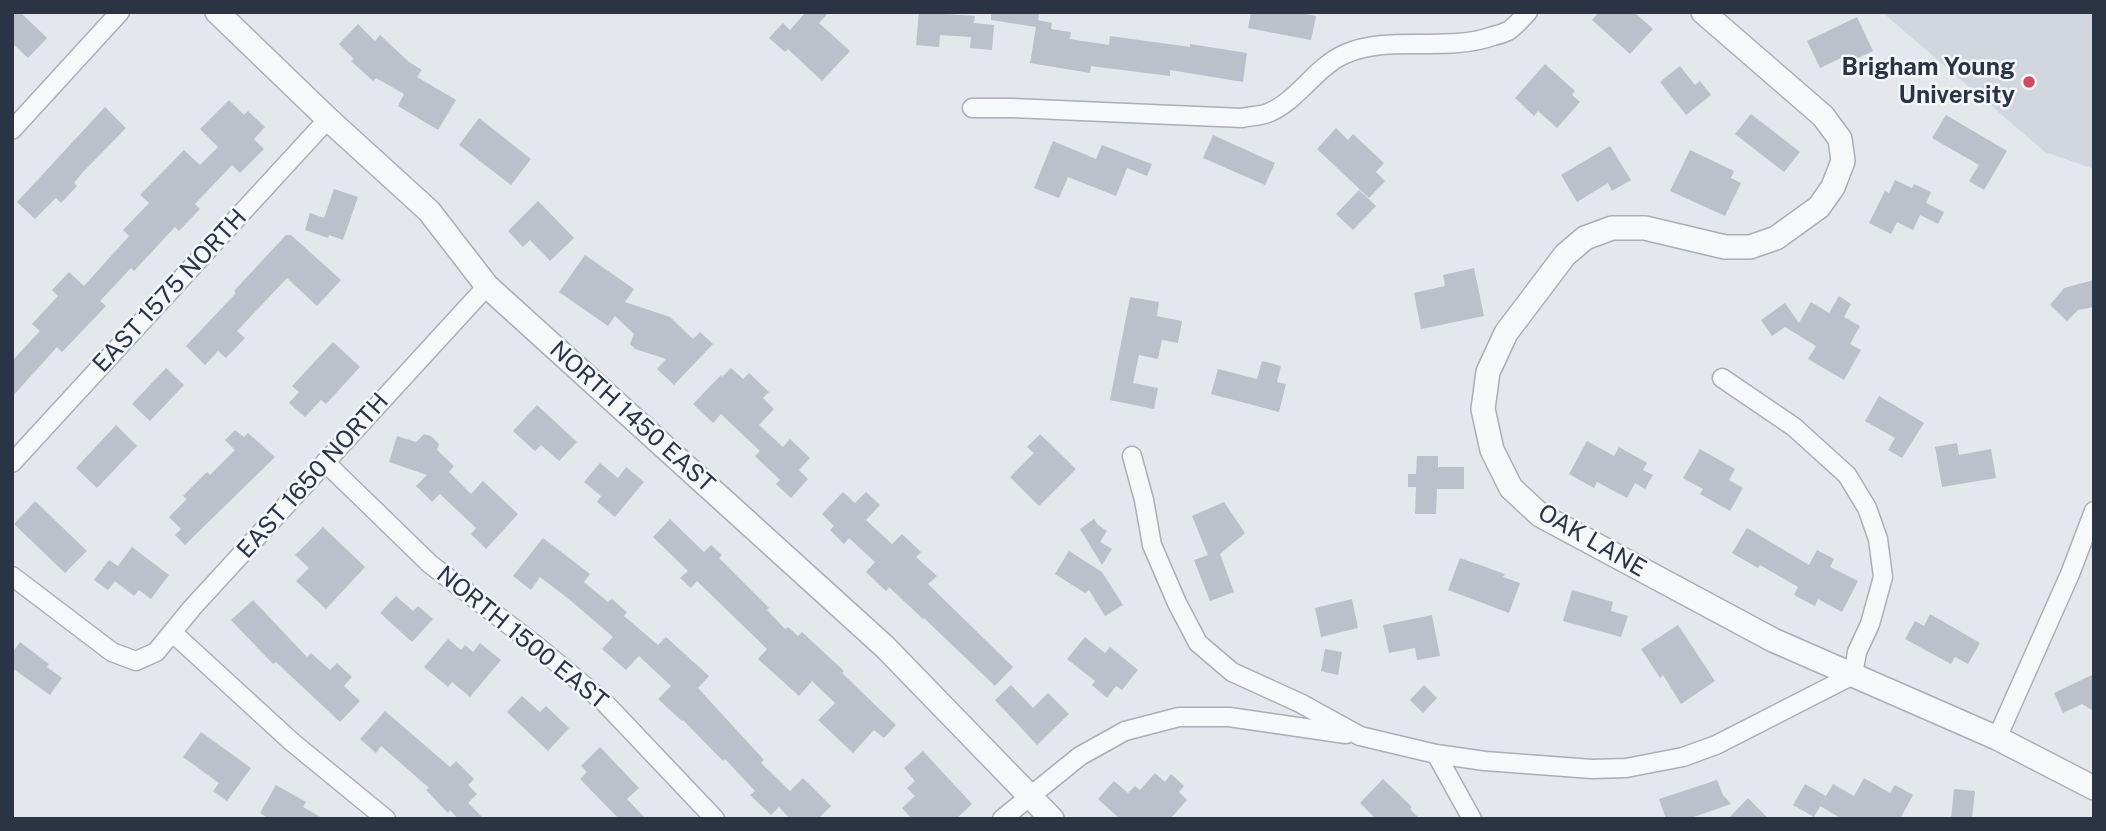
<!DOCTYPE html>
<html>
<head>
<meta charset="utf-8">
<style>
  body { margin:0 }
  #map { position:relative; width:2106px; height:831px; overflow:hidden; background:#e4e7ec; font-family:"Public Sans",sans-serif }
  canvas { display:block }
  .frame { position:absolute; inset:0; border:14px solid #2b3445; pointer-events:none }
</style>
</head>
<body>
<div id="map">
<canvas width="2106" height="831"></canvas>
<div class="frame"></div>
</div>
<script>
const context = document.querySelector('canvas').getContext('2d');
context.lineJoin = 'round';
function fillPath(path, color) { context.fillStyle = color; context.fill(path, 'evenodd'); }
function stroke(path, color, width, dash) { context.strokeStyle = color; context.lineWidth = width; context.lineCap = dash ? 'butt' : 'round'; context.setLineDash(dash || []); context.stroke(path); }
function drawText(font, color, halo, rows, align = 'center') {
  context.font = font + ' "Public Sans",sans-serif'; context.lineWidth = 5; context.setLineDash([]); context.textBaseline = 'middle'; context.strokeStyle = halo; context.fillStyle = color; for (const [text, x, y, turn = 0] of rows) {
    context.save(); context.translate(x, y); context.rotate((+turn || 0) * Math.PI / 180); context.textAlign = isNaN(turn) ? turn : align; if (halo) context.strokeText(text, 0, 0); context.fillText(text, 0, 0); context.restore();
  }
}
fillPath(new Path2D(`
  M1882,12H2094V169L2045,152Z`), '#d2d6de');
fillPath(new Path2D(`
  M12,12H20L47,38L28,58L12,43Z
  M806,12H829L819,23L850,51L822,81L788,49L785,52L769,38L783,23L790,30Z
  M919,12L975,16L974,23L994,25L992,50L970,48L971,37L940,35L939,47L916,45Z
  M991,12H1039L1038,20L1052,23L1051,29L1071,32L1070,39L1109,45L1110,36L1190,47V44L1247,53L1243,82L1170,70V76L1091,66L1090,73L1030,63L1036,27L991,20Z
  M1251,12H1295L1316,16L1311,40L1248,28Z
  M1599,12H1634L1653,29L1630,54L1592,20Z
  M1857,17L1873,51L1850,62L1847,55L1820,68L1807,41Z
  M358,24L375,41L380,35L409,62L422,70L417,77L456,100L438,130L398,106L404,94L376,78L373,81L351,61L354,59L339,44Z
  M1545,64L1575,91L1572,95L1580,102L1557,128L1538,111L1534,116L1515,98Z
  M1680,66L1695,85L1700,81L1711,95L1686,115L1660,82Z
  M229,100L244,115L248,111L265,127L254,139L264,149L240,173L232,165L195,204L200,209L179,231L175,227L134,271L131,268L100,301L106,306L62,352L57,347L12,397V361L40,331L32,324L58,296L52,290L69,272L84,286L129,236L123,230L149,203L140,195L184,150L200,165L218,147L200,129Z
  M105,107L126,128L82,173L74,183L77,186L61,203L56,198L35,219L17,202Z
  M1751,114L1800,152L1784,172L1735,134Z
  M1946,115L2007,151L1984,190L1969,181L1979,165L1932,138Z
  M479,118L531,159L511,185L459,145Z
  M1336,128L1348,140L1353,134L1384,163L1376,172L1385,181L1369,198L1317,149Z
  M1213,135L1275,163L1265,185L1203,158Z
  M1053,141L1096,159L1102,145L1152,164L1147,176L1127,168L1116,196L1068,177L1059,198L1034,188Z
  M1610,146L1631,180L1612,191L1608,183L1577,202L1561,175Z
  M1690,150L1734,171L1731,178L1741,183L1725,216L1670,191Z
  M1895,180L1912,188L1914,184L1931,192L1926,203L1944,212L1938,224L1920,215L1913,230L1897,222L1891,234L1869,223L1885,191L1889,193Z
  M334,189L358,197L343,240L329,235L328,238L305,230L310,213L324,218Z
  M1359,190L1376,206L1353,230L1336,214Z
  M538,201L574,238L550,261L530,240L523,247L508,231Z
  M286,235H291L341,280L317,306L287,278L237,331L245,338L226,358L218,351L205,365L186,346L236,293L234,291Z
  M585,255L634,289L625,302L670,317L693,339L700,332L713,344L674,385L657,369L666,359L635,349L630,344L634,334L615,316L608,326L559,292Z
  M1474,268L1484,316L1421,329L1414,293L1445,286L1443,275Z
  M2094,280V307L2078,310L2067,321L2050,305L2064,288Z
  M1839,296L1851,304L1844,317L1860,326L1850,344L1861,350L1844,380L1808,359L1816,346L1785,327L1772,336L1761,320L1785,303L1799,323L1811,302L1829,313Z
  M1130,297L1159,302L1157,316L1182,321L1178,343L1162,340L1158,359L1139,355L1133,383L1158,388L1154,409L1110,400Z
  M333,342L360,367L326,404L321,400L305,417L289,403L299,392L292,386Z
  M1262,361L1281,366L1277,382L1286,384L1279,412L1211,394L1218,369L1257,379Z
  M166,368L184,385L150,421L132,404Z
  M731,368L743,379L749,373L769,392L763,398L774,409L759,425L783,447L790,439L810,458L799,470L808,479L791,498L776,484L780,480L755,456L760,451L721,414L713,423L693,404L721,375L722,377Z
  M1879,396L1924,423L1902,458L1888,450L1895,438L1865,421Z
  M537,405L577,442L559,461L541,445L535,451L513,431Z
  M116,425L137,446L97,488L76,468Z
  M235,430L244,437L248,433L275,457L185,545L175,535L181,529L169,517L187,499L183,496L207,472L210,475L235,450L225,440Z
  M424,434L431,436L439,444L437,450L454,466L449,472L471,494L483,481L518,514L486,549L471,534L476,528L440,494L432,502L416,486L427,475L389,462L397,436L416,442Z
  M1040,434L1076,469L1039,506L1010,477L1034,453L1027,447Z
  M1587,441L1614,456L1619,447L1647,463L1643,470L1653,475L1645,489L1635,483L1627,498L1597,482L1594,488L1569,474Z
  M1957,443L1959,455L1991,449L1996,478L1942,487L1935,447Z
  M1700,449L1735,469L1729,480L1743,488L1730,511L1700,494L1703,489L1683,478Z
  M1417,456H1438V467H1464V489H1437L1436,514H1415L1416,487H1408V474H1416Z
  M600,463L618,478L626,467L644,482L615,517L597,502L601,496L584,482Z
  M843,492L855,503L866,492L880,505L866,520L892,544L902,534L921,552L916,557L937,576L928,584L1013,667L995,686L924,618L923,619L889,587L886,591L866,572L875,562L849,538L844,544L830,530L834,526L822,514Z
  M35,501L87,551L65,573L14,524Z
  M1224,502L1245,533L1220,554L1234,592L1210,601L1194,560L1208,555L1192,516Z
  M670,519L704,552L711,545L722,555L719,558L769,608L767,610L785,629L788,627L798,636L802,632L844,671L842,673L896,725L884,738L874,730L853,753L818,720L835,703L812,681L799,696L758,659L767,649L697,581L691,588L680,578L688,571L653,537Z
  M1094,519L1098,525L1107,531L1100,542L1112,549L1102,565L1080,529Z
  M323,527L365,567L326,609L296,581L309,568L295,555Z
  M1747,528L1809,565L1817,550L1834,559L1830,567L1858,581L1842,612L1818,599L1815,606L1794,595L1798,587L1760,565L1758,568L1732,553Z
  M543,538L590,574L584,582L608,602L612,599L627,612L624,616L658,645L666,637L709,676L698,688L764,760L761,763L790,791L803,778L831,806L818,819H790L779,807L771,815L750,795L755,791L725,759L723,761L683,720L682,721L658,699L671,686L639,656L626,670L602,649L613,637L570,600L540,577L531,590L513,576Z
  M132,547L169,575L151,599L139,590L134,596L115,581L108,590L94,580L109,560L118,566Z
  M1069,551L1102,572L1123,605L1105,616L1089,590L1085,593L1055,574Z
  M1460,558L1505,574L1503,577L1520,583L1509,613L1448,590Z
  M1572,590L1613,602L1611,611L1628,616L1621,637L1563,621Z
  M396,596L413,611L418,606L433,619L412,642L380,613Z
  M1352,599L1358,628L1321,637L1315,608Z
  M253,600L307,657L311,653L330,670L337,663L352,677L344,686L360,701L340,722L276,662L273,664L231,620Z
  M1930,614L1980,643L1968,664L1955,657L1951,664L1905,639L1915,621L1924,626Z
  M1432,615L1440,656L1417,660L1415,648L1389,653L1383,625Z
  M1678,625L1715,681L1681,704L1663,675L1660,678L1641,649Z
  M1085,637L1105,653L1110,647L1138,670L1122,690L1116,686L1107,698L1092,685L1095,681L1067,659Z
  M448,639L461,650L465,645L473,652L480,643L501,660L470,697L452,682L448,687L424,667Z
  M20,642L49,664L47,667L62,678L50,695L12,668V653Z
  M1325,649L1342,652L1338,675L1321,671Z
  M2094,674V711L2082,704L2063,713L2054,693Z
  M1011,685L1033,708L1048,693L1069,714L1037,745L995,700Z
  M1424,685L1437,698L1423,713L1410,700Z
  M522,696L540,712L546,706L569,728L548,751L507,712Z
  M385,711L450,767L456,761L474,779L468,785L477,794L468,803L484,819H458L450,810L448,813L426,790L429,788L381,746L376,753L360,739Z
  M201,732L251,768L227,801L213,791L219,783L183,757Z
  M600,747L639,788L627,799L646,819H619L580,779L587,772L581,766Z
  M923,751L972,804L956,819H912L902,808L915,796L907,788L915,781L904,768Z
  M1155,773L1165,782L1171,774L1184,786L1179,792L1187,800L1170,819H1120L1098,799L1114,781L1128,793L1135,786L1140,790Z
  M1864,778L1890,793L1895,785L1913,795L1900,819H1842L1820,806L1833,784L1854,796Z
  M1383,779L1412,807L1410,809L1420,819H1376L1360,803Z
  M1717,780L1723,795L1731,804L1688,819H1666L1659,799Z
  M1805,784L1826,796L1814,817L1793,805Z
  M276,785L306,802L303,807L324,819H269L260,813Z
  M1954,789L1975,791L1972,819H1951Z
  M1748,798L1769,819H1728Z`), '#bbc0ca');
const minor = new Path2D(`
  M972,108H1012L1242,118C1250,116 1260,116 1268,113C1298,101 1315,67 1345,54C1390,34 1446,53 1493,36C1498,35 1504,33 1508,31C1515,27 1522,18 1528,12
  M12,130L120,12
  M1132,456L1144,500L1152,545L1177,603L1198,643L1232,672L1300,703L1360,736L1436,754L1485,761L1592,769L1626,768L1683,757L1716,745L1853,675L1857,652L1870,624L1883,577L1878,539L1867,508L1847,475L1794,427L1722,378
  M325,462L430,564L538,647L605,703L715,819
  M12,463L328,119
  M12,576L112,652L136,661L156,652L192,608L487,286
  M173,633L292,742L386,819
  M1997,738L2070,574L2094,511
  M1436,754L1472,819
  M1002,819L1080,756L1125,731L1179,717H1229L1346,734`);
const tertiary = new Path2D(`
  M217,12L328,119L429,211L487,286L885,647L1052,819
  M1703,12L1823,116L1840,139L1843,161L1833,187L1819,207L1776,238L1750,247H1725L1645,228H1612L1585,238L1565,255L1506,333L1488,372L1483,409L1492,450L1511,488L1540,515L1773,640L1997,738L2094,788`);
stroke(minor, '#a9aeb7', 21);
stroke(tertiary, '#a9aeb7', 26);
stroke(minor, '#f7f8fa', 18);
stroke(tertiary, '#f7f8fa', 23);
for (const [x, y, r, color] of [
  [2029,82,7,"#d1495b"]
]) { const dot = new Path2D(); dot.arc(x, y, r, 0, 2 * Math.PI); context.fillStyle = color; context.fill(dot); stroke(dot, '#f4f6f9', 2.5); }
drawText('bold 24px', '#2b3445', '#f4f6f9', [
  ["Brigham Young",2015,68],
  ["University",2015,96]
], 'right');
drawText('24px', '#2b3445', '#f4f6f9', [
  ["EAST 1575 NORTH",170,291,-47],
  ["NORTH 1450 EAST",632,417,42],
  ["EAST 1650 NORTH",313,476,-48],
  ["OAK LANE",1592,541,30],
  ["NORTH 1500 EAST",522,638,39]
]);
</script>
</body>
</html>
